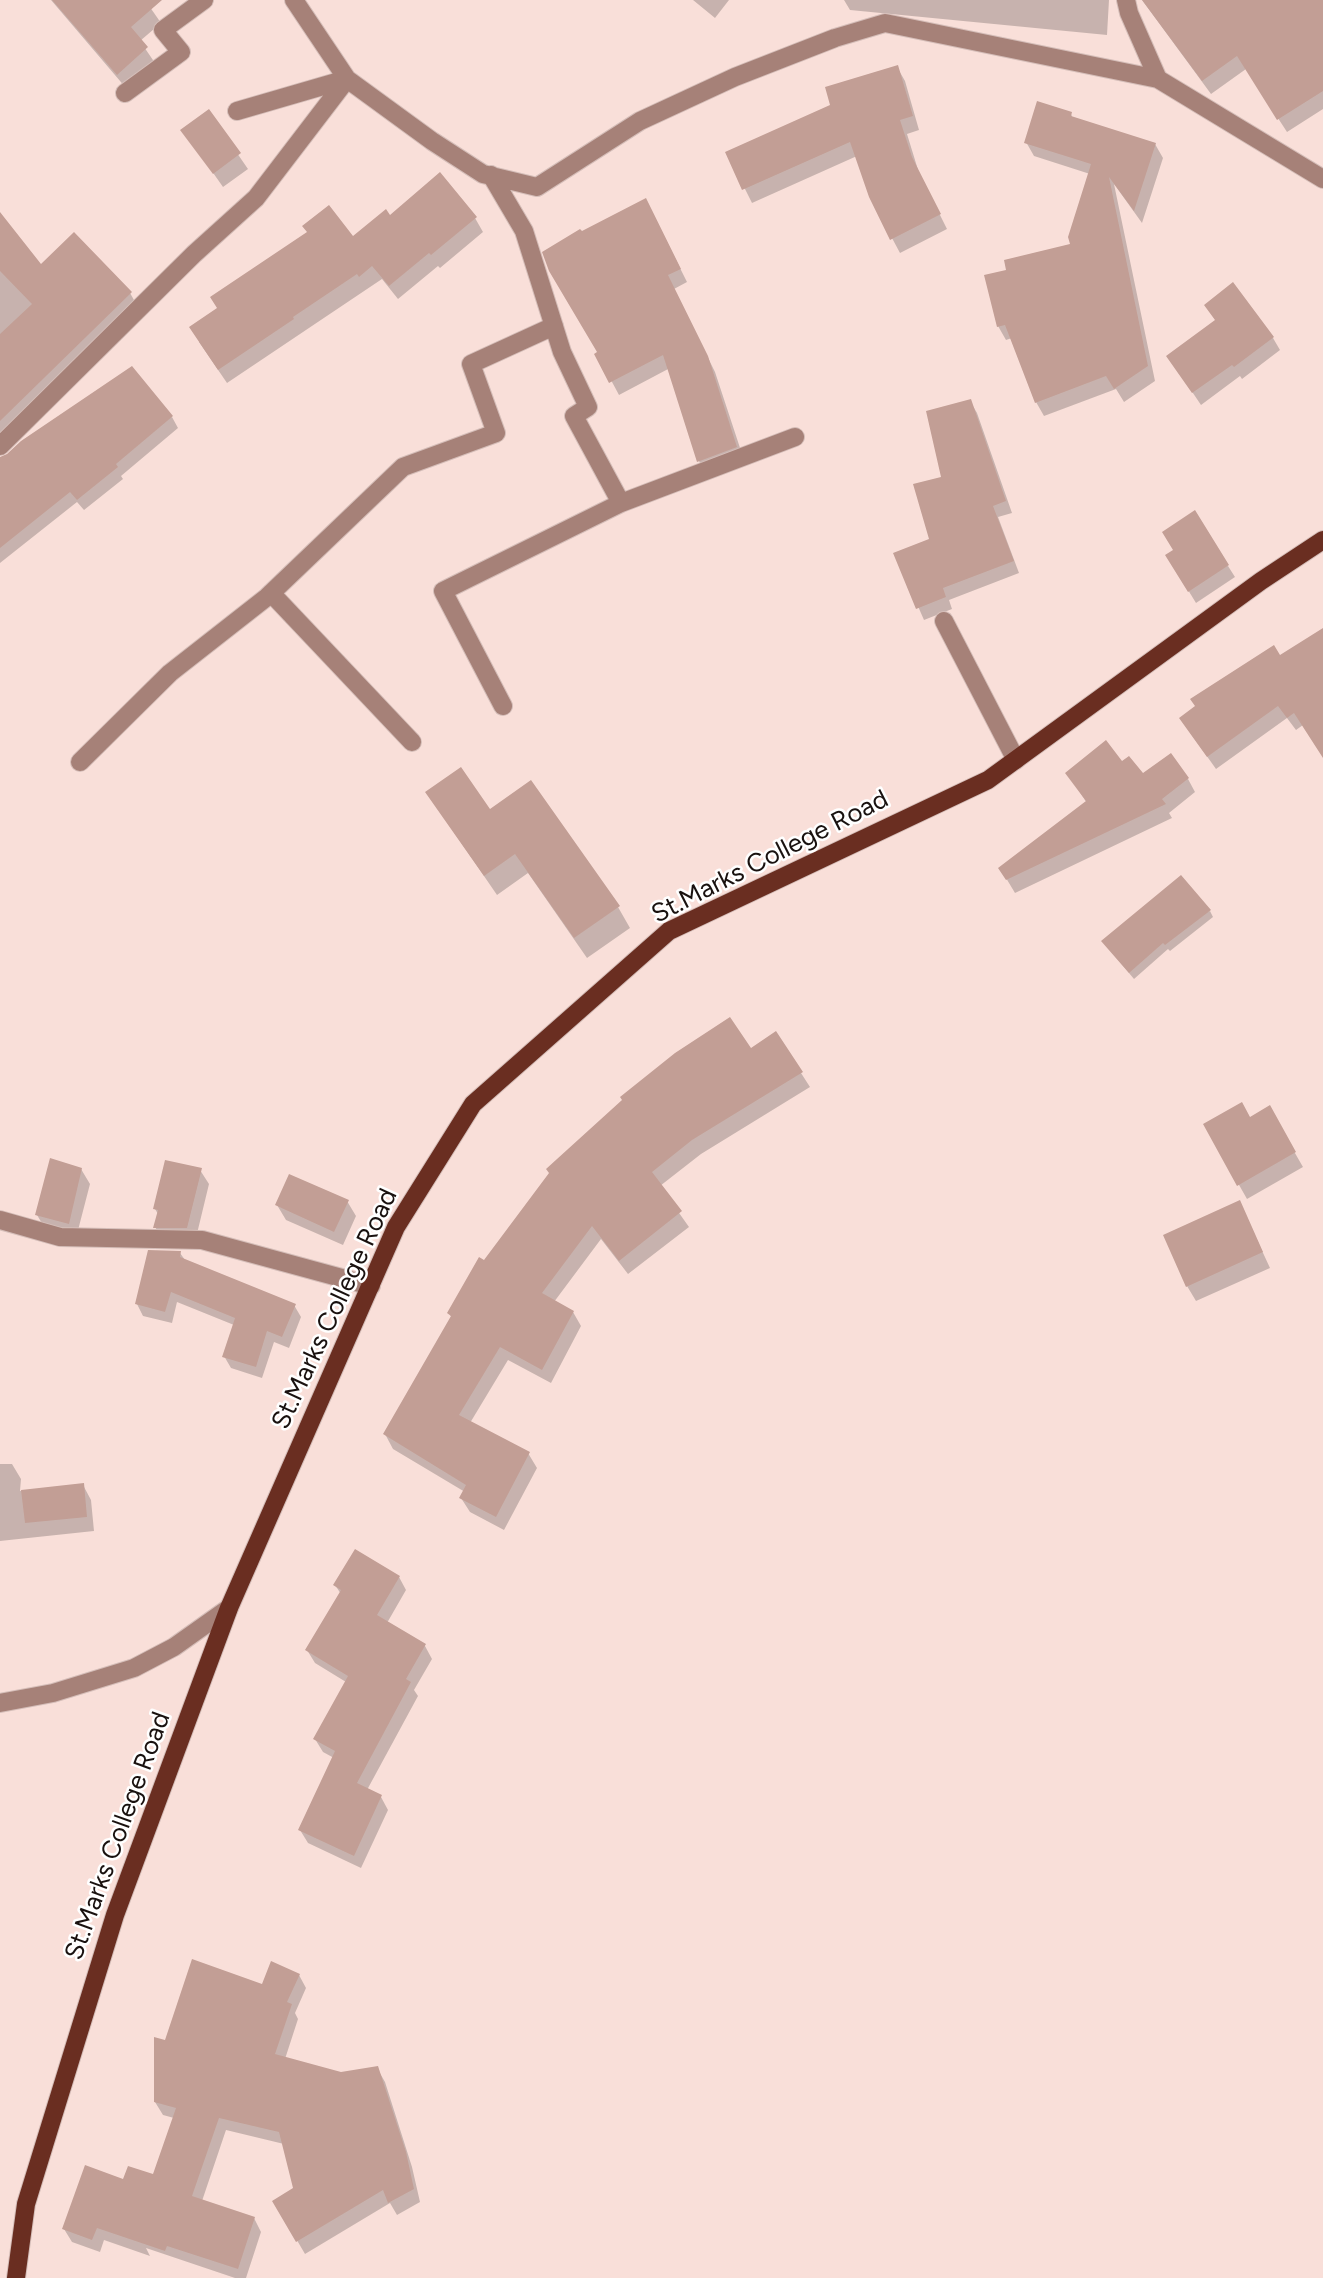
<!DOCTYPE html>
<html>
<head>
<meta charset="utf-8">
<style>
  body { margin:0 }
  canvas { display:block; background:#f9dfd9 }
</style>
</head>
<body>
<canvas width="1323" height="2278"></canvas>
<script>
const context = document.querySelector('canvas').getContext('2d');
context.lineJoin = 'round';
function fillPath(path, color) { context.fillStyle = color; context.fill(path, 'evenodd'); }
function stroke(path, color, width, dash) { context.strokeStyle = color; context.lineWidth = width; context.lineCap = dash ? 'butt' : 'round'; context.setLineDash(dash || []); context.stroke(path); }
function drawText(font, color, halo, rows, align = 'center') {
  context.font = font + ' Figtree,sans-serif'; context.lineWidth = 5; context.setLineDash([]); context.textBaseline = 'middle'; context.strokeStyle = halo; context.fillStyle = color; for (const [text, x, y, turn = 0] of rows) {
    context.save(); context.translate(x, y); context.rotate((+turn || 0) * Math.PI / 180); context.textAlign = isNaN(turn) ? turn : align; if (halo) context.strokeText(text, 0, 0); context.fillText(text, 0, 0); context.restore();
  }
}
fillPath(new Path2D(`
  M51,0H145L161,23L140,41L155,63L126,88Z
  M693,0H729L715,18Z
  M844,0H1109L1107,35L850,10Z
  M1142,0H1323V109L1287,132L1246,69L1211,94Z
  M897,67L905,81L919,130L907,134L919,173L947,229L900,253L870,197L857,156L752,203L727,153L832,106Z
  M208,111L248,169L223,187L183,130Z
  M1071,114L1073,119L1155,144L1163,158L1142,223L1114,184L1155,381L1124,402L1116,389L1044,416L1036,402L1012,338L1006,340L998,326L1009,271L1072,245L1090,174L1034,156L1026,142Z
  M653,214L687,282L674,289L715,372L744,460L706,474L699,461L670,368L619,395L597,354L599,353L581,233Z
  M0,215L40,267L130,293L138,307L0,443Z
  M390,218H475L483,232L440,268L438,266L398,299L382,279L227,383L199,342Z
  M1206,305L1273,338L1280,350L1242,379L1240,376L1201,405L1168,356L1216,321Z
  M970,401L977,413L1012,513L998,517L1019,573L949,600L952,609L924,620L895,554L931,540L943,478Z
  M172,417L178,428L121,476L123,479L84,510L77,502L0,563V468Z
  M1228,566L1235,577L1196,603L1174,567Z
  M1323,630V737L1303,725L1296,730L1287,718L1216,769L1189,731L1280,657Z
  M1122,764L1142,776L1188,779L1195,792L1169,813L1172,818L1015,893L1000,868L1087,803L1067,773Z
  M531,782L618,907L630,928L587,958L528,873L497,895L427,793L490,811Z
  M1210,911L1213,917L1170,951L1168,949L1134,979L1103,942Z
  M750,1050L801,1073L810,1087L701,1154L660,1186L689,1227L628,1274L601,1239L554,1302L573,1312L581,1326L551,1383L508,1360L470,1423L528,1453L537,1468L504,1530L470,1512L461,1498L465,1492L393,1449L385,1434L452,1318L449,1313L484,1262Z
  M1269,1108L1303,1167L1247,1199L1205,1125L1250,1119Z
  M81,1169L90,1184L76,1238L46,1230L37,1215Z
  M200,1170L209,1184L195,1242H164L155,1227L158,1214L155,1209Z
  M347,1201L356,1216L343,1245L286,1220L277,1205Z
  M1240,1203L1270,1268L1196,1301L1187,1286Z
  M180,1253L185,1260L294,1305L301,1317L289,1348L274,1342L262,1378L231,1368L224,1356L234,1325L177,1302L172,1323L143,1316L137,1304Z
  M0,1464H12L21,1479L20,1491L83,1485L91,1500L94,1531L0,1541Z
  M399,1577L406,1590L387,1623L425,1646L432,1659L414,1690L418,1696L367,1790L381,1797L388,1810L361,1868L308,1843L300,1830L334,1758L323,1752L315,1739L346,1682L315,1663L307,1650L341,1594L335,1585Z
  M299,1975L306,1988L295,2013L298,2019L285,2059L340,2074L377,2068L385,2082L412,2167L420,2202L397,2215L390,2203L305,2254L274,2201L295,2189L284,2144L226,2130L202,2201L254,2218L261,2232L246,2278H235L146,2248L150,2256L104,2240L100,2252L72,2242L64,2229L124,2181L155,2177L174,2118L163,2115L155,2102L166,2042L263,1986Z`), '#0003');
fillPath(new Path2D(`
  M52,0H162L131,27L148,47L117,75Z
  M1142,0H1323V91L1277,120L1237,56L1202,81Z
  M898,65L913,116L900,120L912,157L941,214L890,240L869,197L850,142L742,190L725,152L830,105L825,87Z
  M1037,101L1072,112L1071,116L1156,143L1134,211L1109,177L1148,366L1114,389L1106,376L1035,403L1005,325L997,327L984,275L1006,270L1004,260L1070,244L1068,237L1091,164L1024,143Z
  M209,109L241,153L213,174L180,130Z
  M440,172L477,217L431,255L429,253L389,286L372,266L359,277L357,274L293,317L294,319L218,370L189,327L217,308L210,297L307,232L302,226L329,205L353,236L386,209L390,215Z
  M646,198L681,269L668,275L708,356L737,447L697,462L663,355L609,383L594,354L597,352L549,271L542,252L580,229L582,231Z
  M0,212L41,264L74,232L132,292L0,421V334L32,304L0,271Z
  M1233,282L1274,337L1234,367L1232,365L1192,393L1166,356L1215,320L1204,305Z
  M132,366L173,416L116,464L118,467L77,500L70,492L0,548V457L7,454L21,441Z
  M971,399L1006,501L993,506L1014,561L943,588L946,597L916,609L893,553L929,539L913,484L941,477L926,411Z
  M1195,510L1229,565L1188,592L1165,555L1173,550L1162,532Z
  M1323,628V758L1294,713L1287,718L1278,706L1207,757L1179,718L1195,706L1190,699L1274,645L1280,655Z
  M1106,740L1122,761L1129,756L1143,773L1171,753L1189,778L1162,799L1166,804L1006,880L998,868L1086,801L1065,773Z
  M461,767L490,809L531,780L620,906L574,938L515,854L484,876L425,792Z
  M1181,875L1211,910L1165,945L1163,943L1129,973L1101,941Z
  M730,1017L751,1048L776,1031L803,1072L692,1140L652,1172L682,1211L619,1261L592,1226L542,1293L574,1311L542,1370L500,1347L459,1415L530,1452L496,1517L459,1498L466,1485L383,1434L451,1316L447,1313L479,1257L484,1260L549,1173L546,1169L622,1100L620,1097L675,1053Z
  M1242,1102L1250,1117L1270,1105L1296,1152L1237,1186L1203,1124Z
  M50,1158L82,1168L69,1224L35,1215Z
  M165,1160L202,1168L187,1228H153L158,1210L153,1209Z
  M289,1174L349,1200L334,1232L275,1205Z
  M1240,1200L1263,1252L1186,1287L1163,1235Z
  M148,1250L181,1251L180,1257L296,1304L282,1337L267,1331L256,1367L222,1357L235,1318L171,1292L165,1312L135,1304Z
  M84,1483L87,1517L25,1523L21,1490Z
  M355,1549L400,1576L377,1615L426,1644L406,1679L411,1682L357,1783L382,1795L354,1856L298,1830L335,1751L313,1739L348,1676L305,1650L341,1590L333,1585Z
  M192,1959L262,1984L271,1961L300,1974L287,2002L292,2004L275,2054L341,2072L378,2066L406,2152L414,2189L388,2203L383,2190L296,2242L272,2201L293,2188L279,2132L219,2118L192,2196L255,2217L238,2269L167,2246L165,2251L97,2228L92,2240L62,2229L85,2165L123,2179L128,2166L153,2174L176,2108L154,2102V2037L165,2040Z`), '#c29e95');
const minor = new Path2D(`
  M294,0L347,79L432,141L483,174L537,187L640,121L735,77L835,38L885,23L1158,79
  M1126,0L1129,13L1158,79L1323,179
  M125,93L181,52L163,30L204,0
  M237,111L347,79
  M491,175L524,231L562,352L588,407L574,416L621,503L795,437
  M0,446L194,254L256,198L347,79
  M271,593L412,742
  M944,621L1016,760
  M503,706L443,591L621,503
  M80,762L170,673L267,597L403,467L496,433L471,364L554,326
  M0,1220L60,1237L202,1240L371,1286
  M0,1703L53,1693L134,1668L174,1647L229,1608`);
const major = new Path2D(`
  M16,2278L26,2204L115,1915L229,1608L396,1227L473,1104L669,931L988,780L1261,581L1323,540`);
stroke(minor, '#d5beb9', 20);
stroke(major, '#d5beb9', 20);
stroke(minor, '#a68178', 18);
stroke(major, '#6a2e21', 18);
drawText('26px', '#19110f', '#fff', [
  ["St.Marks College Road",770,857,-27],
  ["St.Marks College Road",335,1309,-65],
  ["St.Marks College Road",118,1836,-70]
]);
</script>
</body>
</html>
